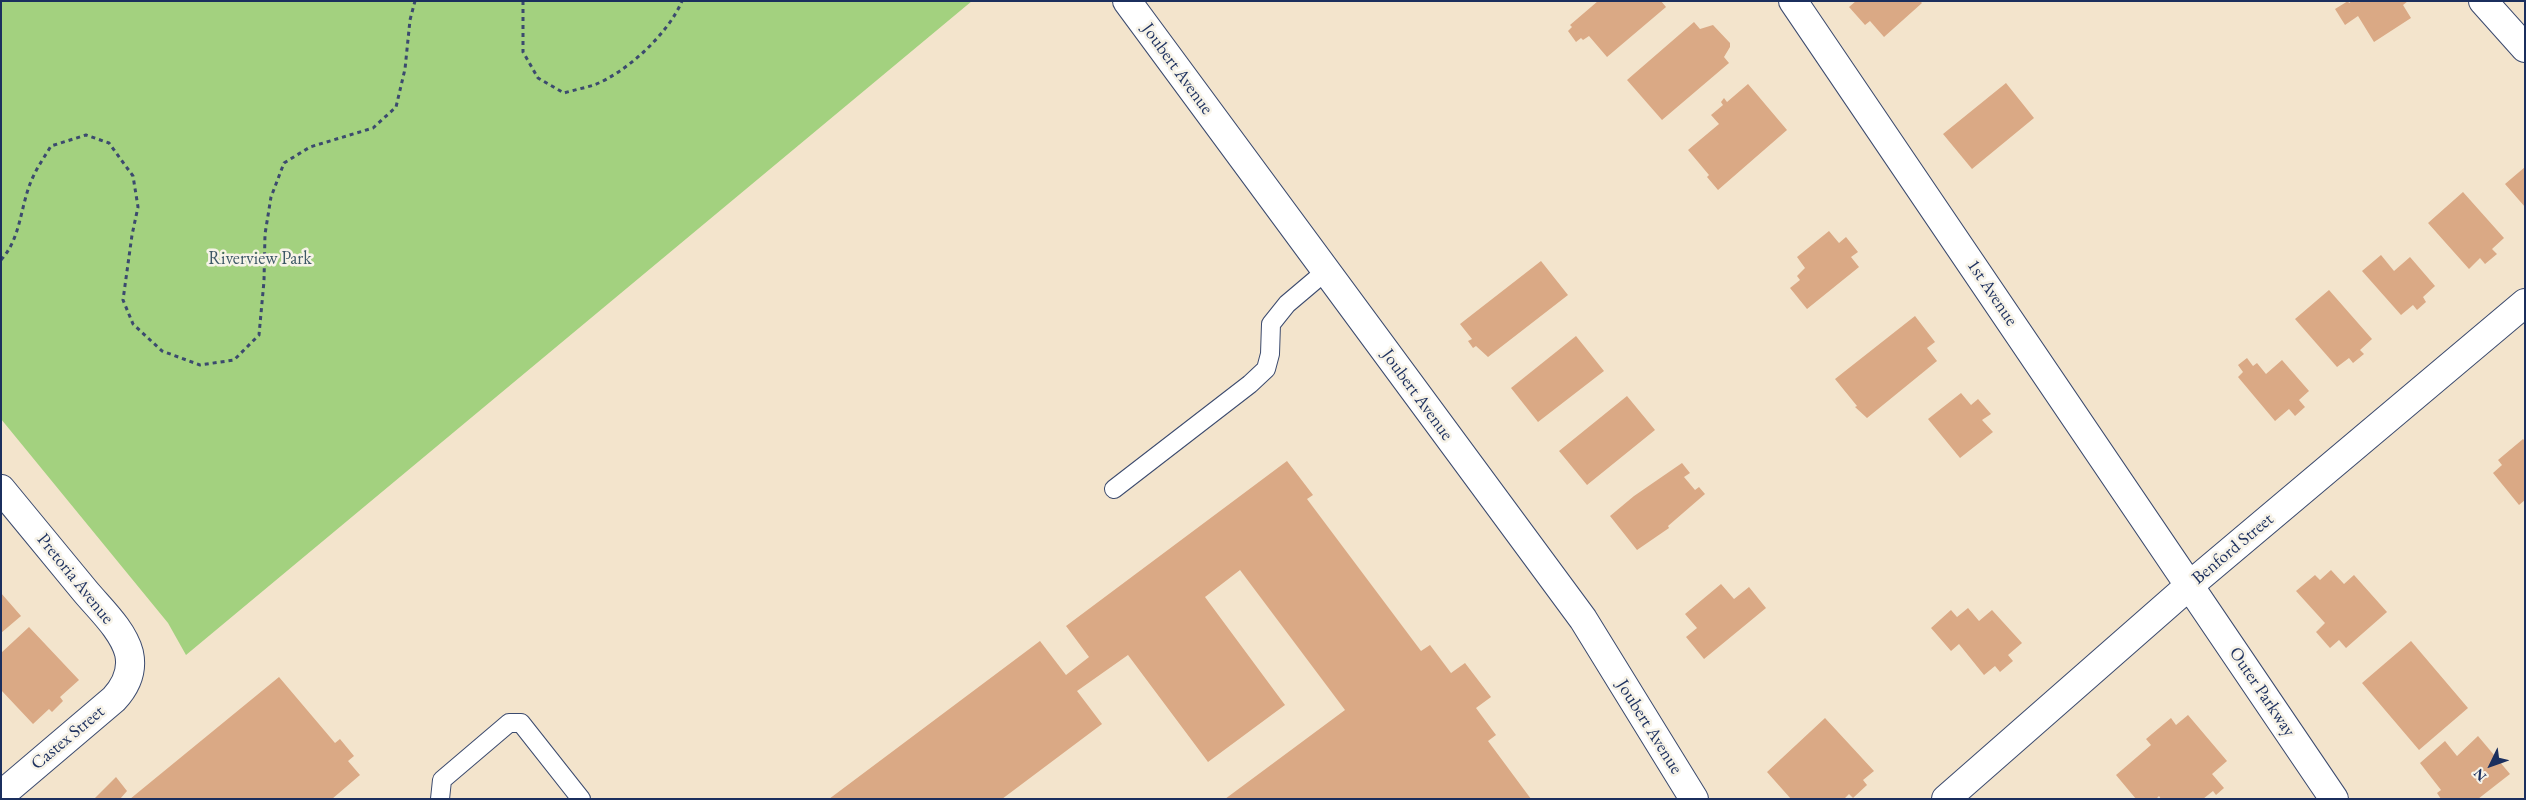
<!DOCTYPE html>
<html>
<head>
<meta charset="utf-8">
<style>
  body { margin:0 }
  #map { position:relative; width:2526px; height:800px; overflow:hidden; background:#f3e4cc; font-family:"EB Garamond",serif }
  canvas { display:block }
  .frame { position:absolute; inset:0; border:2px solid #1b2f5e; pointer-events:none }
  .north { position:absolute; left:2466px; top:740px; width:50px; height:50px; -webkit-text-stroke:4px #f7f3e8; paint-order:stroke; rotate:228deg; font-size:14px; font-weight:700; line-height:20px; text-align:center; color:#1b2f5e }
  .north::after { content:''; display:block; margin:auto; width:18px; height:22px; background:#1b2f5e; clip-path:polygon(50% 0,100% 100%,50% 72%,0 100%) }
</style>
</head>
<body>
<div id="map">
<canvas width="2526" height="800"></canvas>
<div class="frame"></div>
<div class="north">N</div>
</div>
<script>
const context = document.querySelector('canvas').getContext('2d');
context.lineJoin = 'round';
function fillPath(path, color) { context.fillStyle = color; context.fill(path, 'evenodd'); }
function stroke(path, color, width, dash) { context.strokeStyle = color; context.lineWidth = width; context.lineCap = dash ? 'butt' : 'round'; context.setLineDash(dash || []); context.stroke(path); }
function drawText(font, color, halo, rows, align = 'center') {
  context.font = font + ' "EB Garamond",serif'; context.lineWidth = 5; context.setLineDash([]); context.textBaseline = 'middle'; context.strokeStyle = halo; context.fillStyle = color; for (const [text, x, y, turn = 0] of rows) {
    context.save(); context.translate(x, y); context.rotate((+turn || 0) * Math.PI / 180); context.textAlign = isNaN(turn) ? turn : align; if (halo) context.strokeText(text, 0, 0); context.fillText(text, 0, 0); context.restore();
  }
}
fillPath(new Path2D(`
  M1,1H972L186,655L168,623L1,419Z`), '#a3d17f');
fillPath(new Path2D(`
  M1598,1H1661L1666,7L1607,57L1589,36L1583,40L1581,38L1576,42L1568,31L1572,27L1570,25Z
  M1856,1H1920L1922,3L1884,37L1870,21L1865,25L1849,7Z
  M2348,1L2349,3L2352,1H2408L2403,5L2411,18L2374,42L2358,16L2345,25L2335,9Z
  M1694,22L1700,29L1713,25L1730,43V47L1724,57L1729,63L1662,120L1627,80Z
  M2006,83L2034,118L1972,169L1943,134Z
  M1748,84L1787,130L1718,190L1707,177L1709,175L1688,150L1719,124L1711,115L1723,105L1721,102L1724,98L1727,102Z
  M2525,167V207L2505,184Z
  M2463,192L2504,238L2492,249L2497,254L2485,264L2480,258L2469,269L2428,223Z
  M1829,231L1839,243L1846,237L1858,252L1851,257L1859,267L1807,309L1790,288L1800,280L1797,276L1805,268L1797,257Z
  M2381,255L2394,271L2410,257L2435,286L2423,297L2426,302L2417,310L2413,305L2401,315L2362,271Z
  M1541,261L1568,295L1488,357L1476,346L1473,348L1468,341L1472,339L1460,324Z
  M2329,290L2372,339L2360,350L2364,354L2353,363L2349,358L2337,367L2295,319Z
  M1915,316L1935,342L1927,348L1937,361L1867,418L1855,407L1857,406L1835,379Z
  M1576,336L1604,371L1538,422L1511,388Z
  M2247,358L2253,366L2257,363L2266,374L2282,360L2309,391L2299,400L2305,407L2295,416L2289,409L2275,421L2238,377L2243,372L2238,365Z
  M1961,393L1971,405L1978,399L1991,414L1982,420L1993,432L1960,458L1928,419Z
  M1627,396L1655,430L1587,485L1559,451Z
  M2523,439L2525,441V500L2519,505L2493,473L2502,465L2498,460Z
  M1287,461L1313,495L1307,499L1421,651L1430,645L1451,673L1465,663L1491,697L1476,708L1496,735L1488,741L1531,799H1225L1345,710L1240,570L1205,597L1285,705L1208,762L1128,655L1077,691L1102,724L1002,799H829L1040,641L1066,675L1089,657L1066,626Z
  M1682,463L1690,473L1684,477L1695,490L1699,487L1705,494L1668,526L1669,528L1637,550L1610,516L1634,496Z
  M2331,570L2344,584L2354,575L2387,612L2346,648L2339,640L2330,648L2316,632L2325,623L2296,591L2315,575L2320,580Z
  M1721,584L1734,599L1749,587L1766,608L1704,659L1686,637L1697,628L1685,614Z
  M1,593L21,616L1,633Z
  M1968,608L1979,621L1992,610L2022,643L2008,655L2013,661L2000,672L1995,666L1984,675L1959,644L1951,651L1931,628L1951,610L1957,617Z
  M29,627L79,680L60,697L63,701L52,712L49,709L33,724L1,690V653Z
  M2411,641L2468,708L2419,750L2362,683Z
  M279,677L335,743L340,739L354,756L348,761L360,775L332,799H130Z
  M2188,715L2227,761L2212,774L2224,788L2216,795L2213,791L2203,799H2161L2159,796L2156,799H2136L2116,775L2151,745L2146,739L2171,718L2176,725Z
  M1825,718L1874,771L1863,780L1867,785L1853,798L1849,794L1844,799H1791L1767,772Z
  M2478,736L2510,774L2478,799H2441L2437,793L2441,790L2420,763L2445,741L2457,756Z
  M116,777L127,791L120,799H94Z`), '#daa985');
const lane = new Path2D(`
  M1114,489L1250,384L1266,369L1270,354L1271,324L1287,304L1326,271
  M440,799L442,780L509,723H521L581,799`);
const street = new Path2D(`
  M1127,1L1583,619L1694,799
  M1793,1L2334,799
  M2483,1L2525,48
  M1,489C29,523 57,557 85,591C100,609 123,630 129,653C133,671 126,686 114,699L1,795
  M1946,799L2190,585L2525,303`);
stroke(lane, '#3b4a6e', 20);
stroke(street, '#3b4a6e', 30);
stroke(new Path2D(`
  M523,1V52L538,78L564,93C574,90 584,88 594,85C627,72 668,34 682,1
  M1,260C22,237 20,204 33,177C38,166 45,156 51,146L86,135L109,143L133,176L138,207L132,235L123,300L133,324L162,351L200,365L234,360L259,335L264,281L265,234L271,197L284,163L310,147L373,128L396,107L405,69L410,20L415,1`), '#3b4a6e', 3, [4, 4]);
stroke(lane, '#fff', 18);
stroke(street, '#fff', 28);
drawText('18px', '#1b2f5e', '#f7f3e8', [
  ["Joubert Avenue",1177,69,54],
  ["1st Avenue",1992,293,56],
  ["Joubert Avenue",1417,395,54],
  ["Benford Street",2233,549,-40],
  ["Pretoria Avenue",75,579,51],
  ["Outer Parkway",2262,692,56],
  ["Joubert Avenue",1649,727,58],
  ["Castex Street",68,738,-40]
]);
drawText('18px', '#3d5866', '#f7f3e8', [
  ["Riverview Park",260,259]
]);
</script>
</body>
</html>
